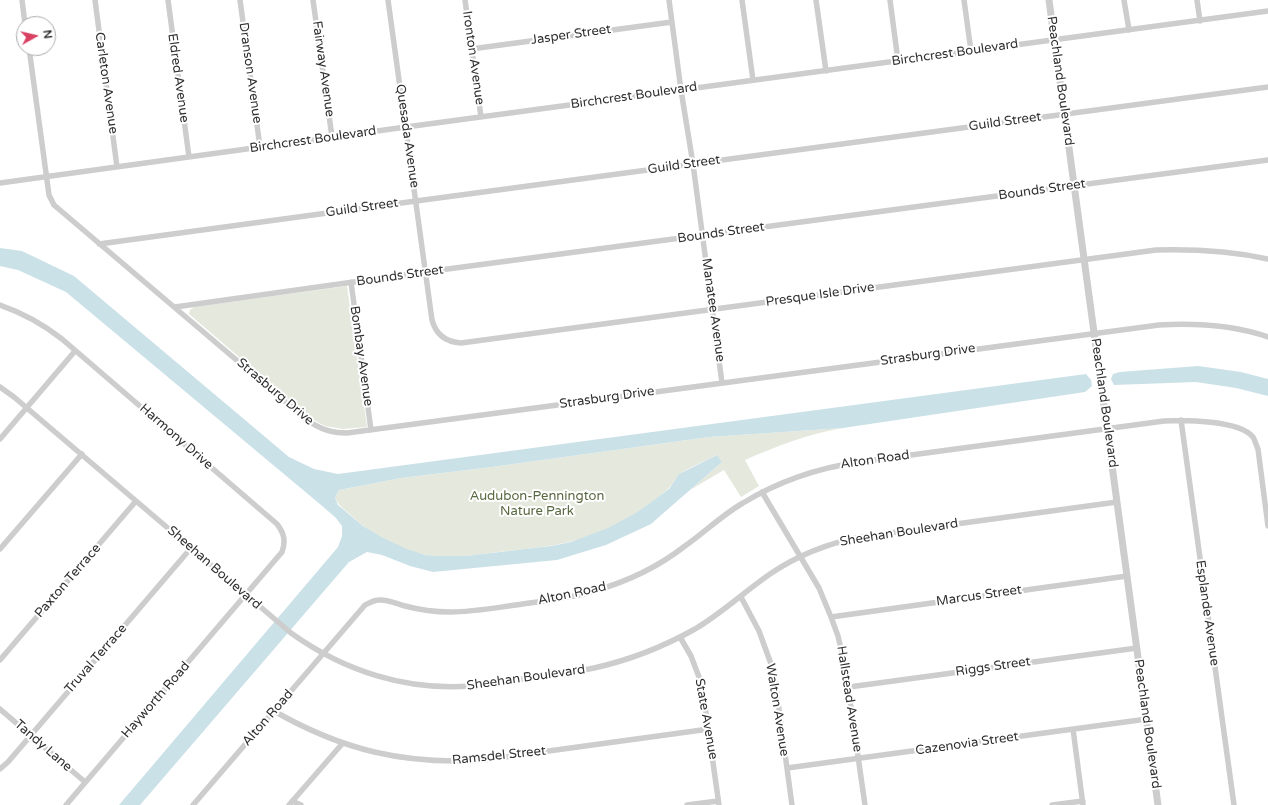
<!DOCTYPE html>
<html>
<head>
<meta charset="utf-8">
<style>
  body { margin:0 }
  #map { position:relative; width:1268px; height:805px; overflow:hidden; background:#fff; font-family:"Varela Round",sans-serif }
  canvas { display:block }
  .north { position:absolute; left:16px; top:16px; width:40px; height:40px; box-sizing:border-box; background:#fff; border:1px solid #acacac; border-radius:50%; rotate:82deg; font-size:11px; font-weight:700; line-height:16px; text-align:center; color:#303030 }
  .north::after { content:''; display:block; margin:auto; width:14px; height:18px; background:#d94162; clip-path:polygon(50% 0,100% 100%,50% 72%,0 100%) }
</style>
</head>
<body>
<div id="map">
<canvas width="1268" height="805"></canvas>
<div class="north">N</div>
</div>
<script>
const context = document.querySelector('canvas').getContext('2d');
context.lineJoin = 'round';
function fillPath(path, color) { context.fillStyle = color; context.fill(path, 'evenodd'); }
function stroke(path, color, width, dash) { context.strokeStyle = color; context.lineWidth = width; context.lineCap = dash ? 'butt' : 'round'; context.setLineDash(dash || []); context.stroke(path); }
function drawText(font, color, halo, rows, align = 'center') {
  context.font = font + ' "Varela Round",sans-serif'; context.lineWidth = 4; context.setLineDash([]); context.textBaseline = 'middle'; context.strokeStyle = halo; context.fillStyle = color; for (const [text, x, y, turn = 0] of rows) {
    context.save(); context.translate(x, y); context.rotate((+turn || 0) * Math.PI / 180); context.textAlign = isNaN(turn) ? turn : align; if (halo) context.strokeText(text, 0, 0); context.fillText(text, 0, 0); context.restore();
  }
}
fillPath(new Path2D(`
  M347,286L367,427L343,429L325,426L310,418L189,314L190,310L194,307Z
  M843,428C808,434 777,446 745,460L759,486L741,497L724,470L690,490L722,462L716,455C708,460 685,469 679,475C675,479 672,485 668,489C652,505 630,518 610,528C575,545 536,548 498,552C474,555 450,560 426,555C400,550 373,536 354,518C347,511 339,507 335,498L339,490L401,478L492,467L709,437Z`), '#e5e9dd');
fillPath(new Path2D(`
  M0,248L22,251L74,276L289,457L314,469L338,474L1086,374L1091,380L1092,386L1085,392L843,428L709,437L492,467L401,478L339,490L335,498L338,505L363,526L383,538L407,549L425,555L435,556H466L551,546L571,542L608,528L636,513L653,501L669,489L679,474L717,455L722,462L651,524L606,545L557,560L433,572L410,566L382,555L367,552L349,562L140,805H119L338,547L342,536V526L336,518L321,505L66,292L18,270L0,266Z
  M1198,366L1241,372L1268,379V396L1236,388L1196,382L1114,385L1111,379L1113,374L1120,372Z`), '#cbe1e8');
stroke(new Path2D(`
  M22,0L25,24
  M95,0L117,167
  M168,0L189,157
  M240,0L260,147
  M313,0L332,137
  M388,0L432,320C436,335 446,342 461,343L1156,250C1194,249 1231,251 1268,259
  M465,0L481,117
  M669,0L681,90L693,164L722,383
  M742,0L753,80
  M816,0L826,71
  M890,0L898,61
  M964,0L971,51
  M1124,0L1129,30
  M1197,0L1200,21
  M29,48L49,195L54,205L307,420C320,429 331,433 347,433L1159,325C1196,323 1233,325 1268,337
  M471,49L672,22
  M0,183L406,127L1268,11
  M99,244L416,201L1268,87
  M351,282L371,430
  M0,305C23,313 43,324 62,339L277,524C284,533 286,541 282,552L66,805
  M175,307L425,272L1268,160
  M0,387L14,397L291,633C344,671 406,691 471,686C493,684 514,680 536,677C555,675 575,672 594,668C630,660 663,647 695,629C722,613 744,592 770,574C798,555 829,543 861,537L1117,502
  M1181,420L1234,805
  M0,439L75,351
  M762,492L819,588L831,617L838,636L845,666L865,805
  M0,549L82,454
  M741,597L759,631L771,664L776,687L792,805
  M831,617L1127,576
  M680,637L691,656L702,685L719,805
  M0,660L136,501
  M849,687L1137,648
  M0,709L85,782
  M274,711C342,750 404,765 483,760L709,729
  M1073,729L1083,805
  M787,768L1147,719
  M0,769L8,762L191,548
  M292,801L301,805
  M193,805L365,605C369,603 374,600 379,600C388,599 397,604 405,606C420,610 435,612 450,612C472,612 494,608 516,605C542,601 568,599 594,591C626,582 658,567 685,546C705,532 722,515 743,503C779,481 818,468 859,462L1164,421C1185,420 1239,420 1253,437C1255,440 1256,445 1258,449L1268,526
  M289,805L342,744
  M687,805L718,801
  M1052,805L1083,801`), '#cdcdcd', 5.5);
stroke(new Path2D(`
  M1049,0L1158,805`), '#cdcdcd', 7);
drawText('13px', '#303030', '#fff', [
  ["Jasper Street",571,35,-8],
  ["Birchcrest Boulevard",955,53,-8],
  ["Ironton Avenue",473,58,82],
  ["Fairway Avenue",323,69,82],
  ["Dranson Avenue",250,73,82],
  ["Eldred Avenue",178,78,82],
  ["Peachland Boulevard",1060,81,82],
  ["Carleton Avenue",106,83,82],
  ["Birchcrest Boulevard",634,96,-8],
  ["Guild Street",1005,122,-8],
  ["Quesada Avenue",407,136,82],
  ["Birchcrest Boulevard",313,140,-8],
  ["Guild Street",684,165,-8],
  ["Bounds Street",1042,190,-8],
  ["Guild Street",362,208,-8],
  ["Bounds Street",721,233,-8],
  ["Bounds Street",400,276,-8],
  ["Presque Isle Drive",820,295,-8],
  ["Manatee Avenue",713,310,82],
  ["Strasburg Drive",928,355,-8],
  ["Bombay Avenue",361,356,82],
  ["Strasburg Drive",275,392,40],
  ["Strasburg Drive",607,398,-8],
  ["Peachland Boulevard",1104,403,82],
  ["Harmony Drive",176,437,41],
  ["Alton Road",875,460,-8],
  ["Sheehan Boulevard",899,533,-9],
  ["Sheehan Boulevard",214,568,41],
  ["Paxton Terrace",68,581,-49],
  ["Alton Road",572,594,-12],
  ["Marcus Street",979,596,-8],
  ["Esplande Avenue",1207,613,82],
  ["Truval Terrace",96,659,-49],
  ["Riggs Street",993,667,-8],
  ["Sheehan Boulevard",526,678,-8],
  ["Hallstead Avenue",849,699,81],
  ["Hayworth Road",156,700,-49],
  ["Walton Avenue",777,710,81],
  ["Alton Road",268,718,-49],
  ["State Avenue",706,719,80],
  ["Peachland Boulevard",1147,724,82],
  ["Cazenovia Street",967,744,-8],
  ["Tandy Lane",43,746,41],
  ["Ramsdel Street",499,756,-6]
]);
drawText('13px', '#596941', '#fff', [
  ["Audubon-Pennington",537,497],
  ["Nature Park",537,512]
]);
</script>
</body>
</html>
